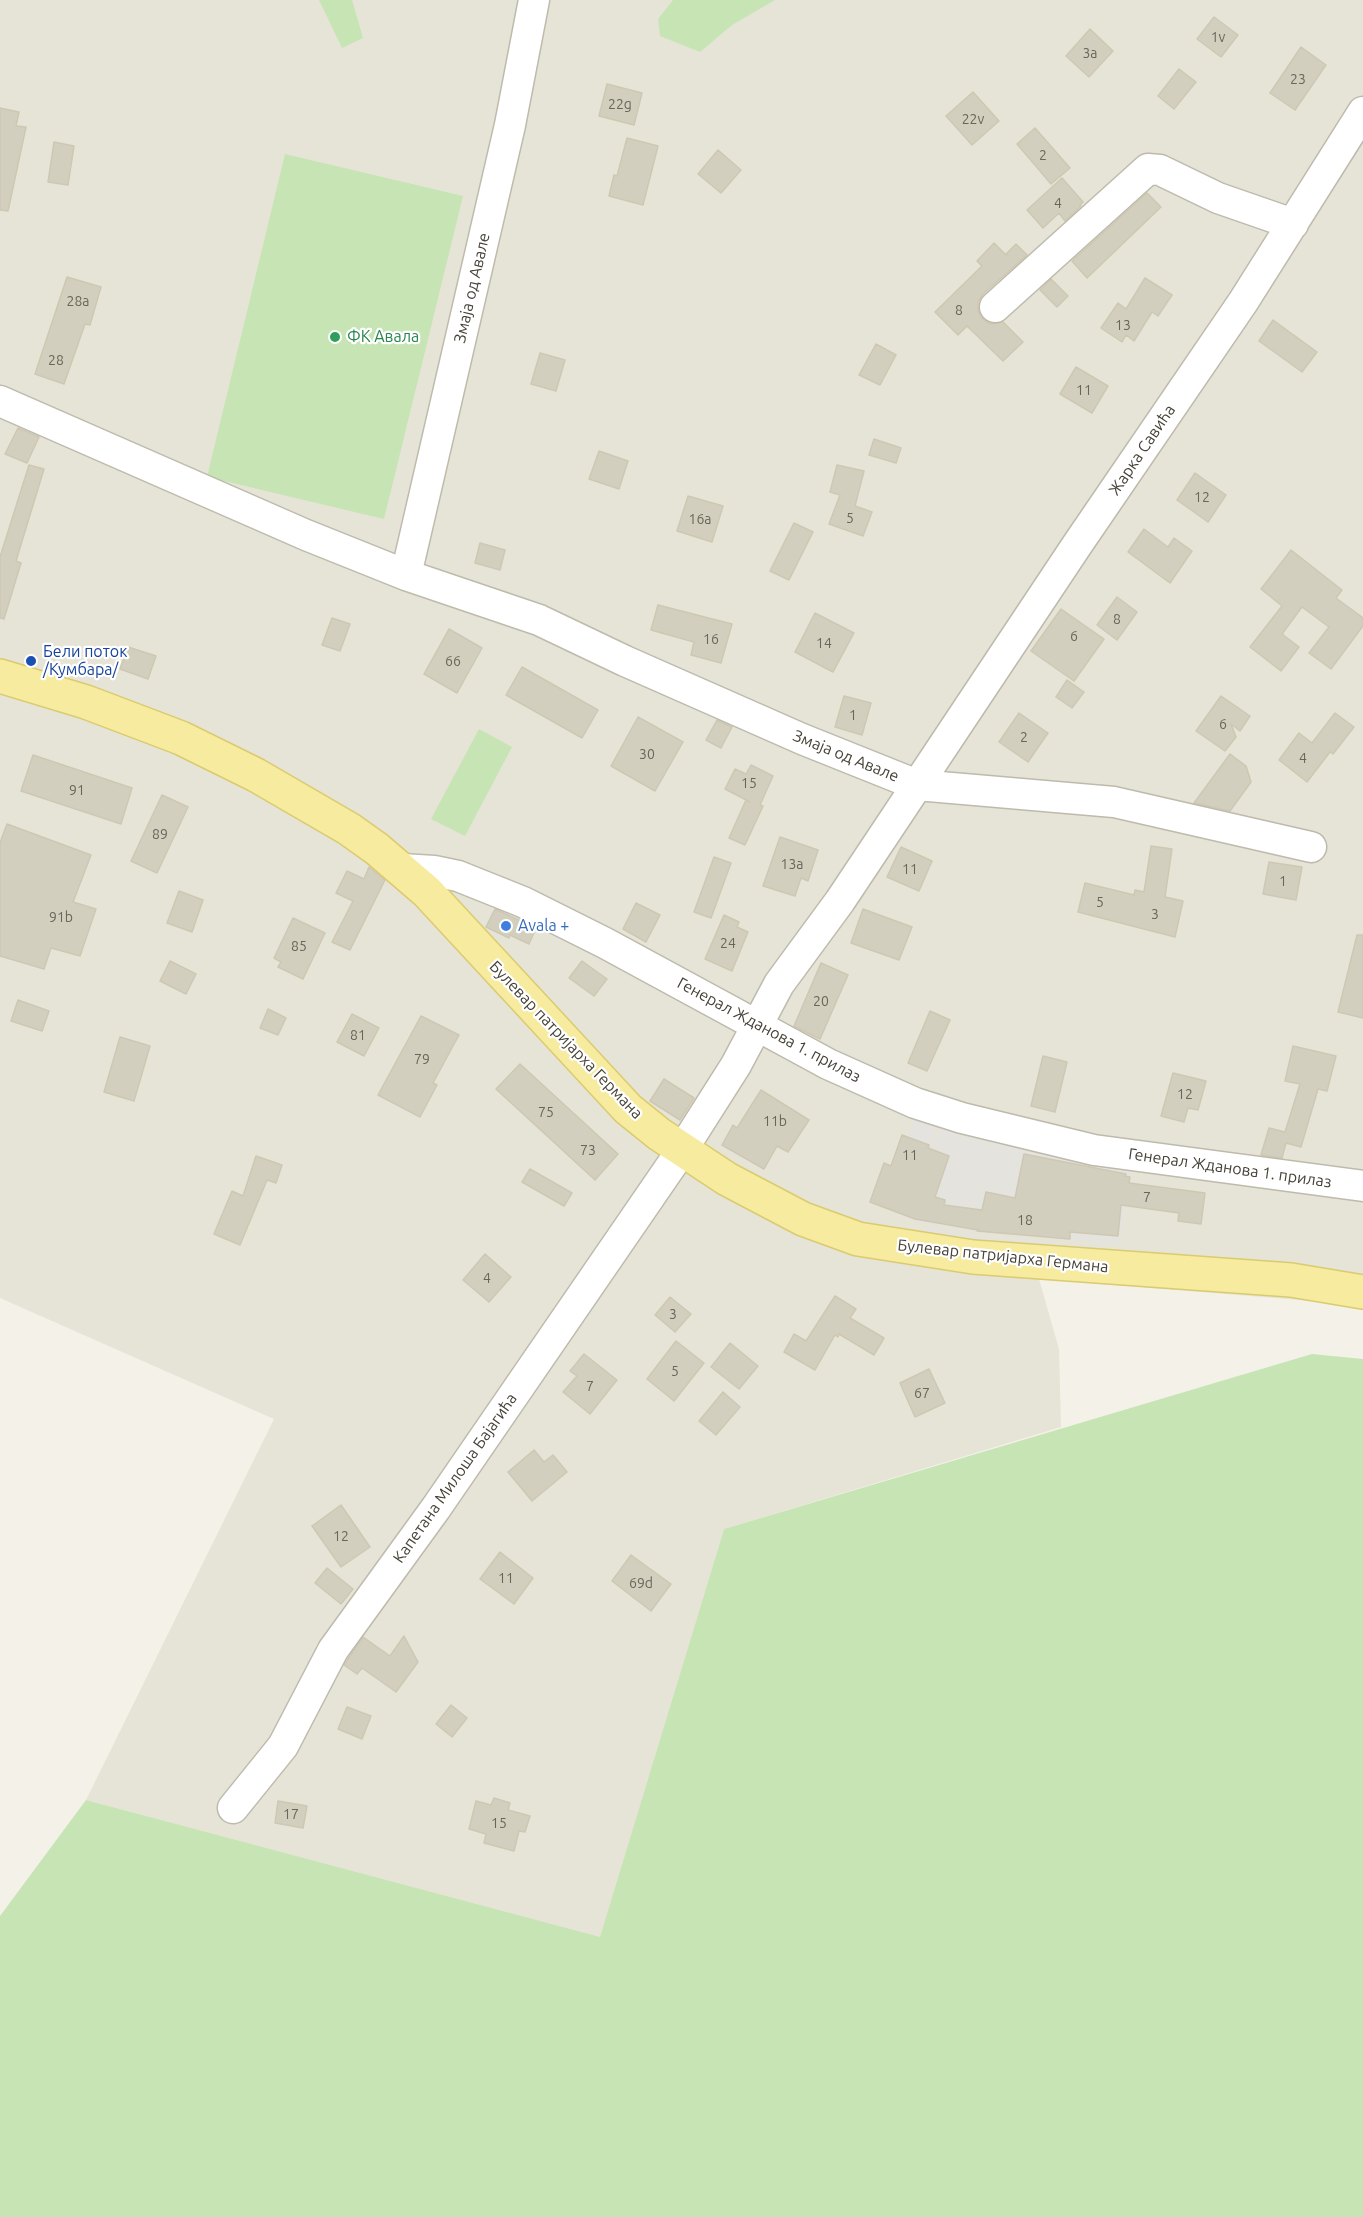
<!DOCTYPE html>
<html>
<head>
<meta charset="utf-8">
<style>
  body { margin:0 }
  canvas { display:block; background:#f3f1e8 }
</style>
</head>
<body>
<canvas width="1363" height="2217"></canvas>
<script>
const context = document.querySelector('canvas').getContext('2d');
context.lineJoin = 'round';
function fillPath(path, color) { context.fillStyle = color; context.fill(path, 'evenodd'); }
function stroke(path, color, width, dash) { context.strokeStyle = color; context.lineWidth = width; context.lineCap = dash ? 'butt' : 'round'; context.setLineDash(dash || []); context.stroke(path); }
function drawText(font, color, halo, rows, align = 'center') {
  context.font = font + ' Ubuntu,sans-serif'; context.lineWidth = 4.5; context.setLineDash([]); context.textBaseline = 'middle'; context.strokeStyle = halo; context.fillStyle = color; for (const [text, x, y, turn = 0] of rows) {
    context.save(); context.translate(x, y); context.rotate((+turn || 0) * Math.PI / 180); context.textAlign = isNaN(turn) ? turn : align; if (halo) context.strokeText(text, 0, 0); context.fillText(text, 0, 0); context.restore();
  }
}
fillPath(new Path2D(`
  M0,0H1363V1310L1337,1303L1039,1279L1059,1349L1061,1427L724,1529L600,1938L86,1800L274,1419L0,1298Z`), '#e6e4d7');
fillPath(new Path2D(`
  M939,1127L983,1141L1131,1170L1120,1244L972,1231L905,1219Z`), '#e5e3dd');
fillPath(new Path2D(`
  M319,0H352L363,38L342,48Z
  M673,0H775L732,25L700,52L660,36L658,19Z
  M285,154L463,196L384,519L207,477Z
  M479,729L512,747L465,836L431,819Z
  M1312,1354L1363,1359V2217H0V1916L86,1800L600,1937L724,1529Z`), '#c7e4b5');
fillPath(new Path2D(`
  M915,1119L936,1126L929,1145L909,1137Z
  M927,1227L975,1237L1099,1247L1114,1258L924,1236Z`), '#e4e3e0');
const building = new Path2D(`
  M1214,17L1238,35L1221,57L1197,39Z
  M1090,29L1113,51L1089,77L1066,56Z
  M1301,47L1326,65L1295,110L1270,93Z
  M1179,69L1196,82L1174,109L1158,96Z
  M607,84L642,93L634,125L599,116Z
  M973,92L999,121L972,145L946,116Z
  M0,108L19,112L16,126L26,127L8,211L0,210Z
  M1035,128L1070,168L1051,184L1017,144Z
  M627,138L658,146L643,205L609,196L614,175L617,176Z
  M54,142L74,146L68,185L48,182Z
  M718,150L741,170L721,193L698,174Z
  M1062,178L1083,202L1080,205L1081,206L1065,221L1059,213L1043,228L1027,210Z
  M1147,193L1161,207L1087,278L1072,261Z
  M994,243L1007,256L1006,254L1016,244L1027,255L983,294L978,302V311L983,319L990,324L1003,322L1023,342L1003,361L967,326L958,335L935,312L982,266L977,261Z
  M67,277L101,287L90,325L85,324L64,384L35,374Z
  M1145,278L1172,295L1158,316L1152,312L1134,341L1126,335L1122,342L1101,328L1118,303L1126,309Z
  M1051,279L1068,296L1057,307L1040,290Z
  M1273,320L1317,352L1302,372L1259,341Z
  M876,344L896,355L880,385L859,375Z
  M540,353L565,360L556,391L531,384Z
  M1076,367L1108,386L1092,413L1060,394Z
  M18,428L39,437L27,463L5,454Z
  M874,439L901,448L896,463L869,455Z
  M599,451L628,461L619,489L589,479Z
  M29,465L44,469L16,561L21,563L4,619L0,618V557Z
  M837,465L864,471L855,506L872,512L863,536L829,524L840,495L830,492Z
  M1195,473L1226,495L1208,522L1177,500Z
  M688,496L723,506L712,542L677,531Z
  M794,523L813,532L789,580L770,571Z
  M1144,529L1168,547L1174,538L1192,551L1170,583L1128,552Z
  M480,543L505,550L500,570L475,563Z
  M1291,550L1342,590L1336,598L1363,618V626L1331,669L1309,653L1329,627L1302,607L1282,634L1299,647L1281,671L1250,647L1282,606L1261,589Z
  M1117,597L1137,612L1117,640L1097,625Z
  M658,605L732,624L721,663L691,655L694,642L651,630Z
  M1061,609L1104,639L1074,681L1031,651Z
  M815,613L854,633L833,672L795,652Z
  M332,618L350,624L340,651L322,645Z
  M449,629L482,648L457,693L424,674Z
  M128,647L156,656L148,679L120,669Z
  M522,667L598,710L582,738L506,695Z
  M1067,680L1084,692L1072,708L1056,697Z
  M844,696L871,703L862,735L835,727Z
  M1221,696L1250,716L1240,731L1231,724L1236,737L1225,751L1196,731Z
  M1019,713L1048,733L1028,762L999,742Z
  M1335,713L1354,727L1333,754L1330,752L1307,782L1279,760L1299,733L1312,743Z
  M638,717L683,742L655,791L611,766Z
  M717,720L732,727L721,748L706,740Z
  M1230,754L1246,766L1251,782L1230,811L1194,803Z
  M33,755L132,788L121,824L21,791Z
  M751,765L773,776L760,805L763,806L745,845L729,838L746,800L750,802L725,789L735,769L746,774Z
  M162,795L188,807L157,873L131,861Z
  M7,824L91,855L73,902L96,909L80,956L51,948L44,969L0,956V843Z
  M780,837L818,850L808,881L801,878L795,896L763,886Z
  M1151,846L1172,849L1165,897L1183,901L1175,937L1078,912L1085,883L1134,895L1135,890L1144,892Z
  M901,847L932,861L919,891L887,877Z
  M714,857L731,863L711,918L694,912Z
  M1269,862L1302,867L1296,900L1263,894Z
  M369,867L385,880L350,950L332,942L353,901L336,893L347,871L364,879Z
  M179,891L203,900L192,932L167,923Z
  M636,903L660,915L646,942L623,929Z
  M495,909L536,928L529,944L510,935L509,938L486,927Z
  M863,909L912,927L899,960L851,943Z
  M724,915L739,922L737,927L748,932L732,971L705,959Z
  M293,918L325,933L303,979L278,967L281,962L274,958Z
  M1357,935H1363V1018L1338,1012Z
  M170,961L196,974L186,994L160,981Z
  M582,961L607,979L594,996L569,978Z
  M821,963L848,975L820,1039L794,1026Z
  M18,1000L49,1011L42,1031L11,1021Z
  M268,1009L286,1018L278,1035L260,1028Z
  M930,1011L950,1020L927,1071L908,1063Z
  M352,1014L379,1028L364,1056L337,1042Z
  M421,1016L459,1035L433,1083L437,1085L420,1117L378,1095Z
  M120,1037L150,1046L134,1101L104,1092Z
  M1293,1046L1336,1056L1327,1091L1318,1089L1301,1147L1286,1143L1282,1158L1261,1155L1269,1128L1285,1132L1300,1084L1285,1081Z
  M1043,1056L1067,1062L1055,1112L1031,1106Z
  M520,1064L618,1154L595,1180L496,1089Z
  M1173,1073L1206,1081L1198,1110L1188,1108L1184,1122L1161,1116Z
  M664,1079L694,1098L680,1120L650,1101Z
  M761,1090L809,1120L788,1152L777,1146L764,1169L722,1145L733,1125L737,1128Z
  M902,1135L929,1145L928,1148L949,1156L935,1197L945,1200L944,1205L982,1210L986,1192L1015,1198L1024,1154L1126,1174L1125,1176L1130,1177L1129,1183L1205,1193L1201,1224L1178,1221L1179,1213L1121,1205L1118,1236L1070,1232V1239L977,1231L978,1230L915,1219L870,1202L884,1163L891,1166Z
  M256,1156L282,1165L276,1183L267,1180L240,1245L214,1234L232,1191L243,1196Z
  M530,1169L572,1193L564,1206L522,1182Z
  M485,1254L511,1277L489,1302L463,1280Z
  M835,1296L856,1309L850,1318L884,1338L874,1355L839,1334L838,1337L835,1335L815,1370L784,1352L794,1334L806,1341Z
  M670,1297L691,1314L675,1332L655,1315Z
  M676,1341L704,1363L674,1401L647,1379Z
  M730,1343L758,1366L739,1389L711,1367Z
  M584,1354L617,1380L590,1414L563,1392L577,1376L570,1371Z
  M929,1369L945,1403L915,1417L900,1383Z
  M723,1392L740,1407L716,1435L699,1421Z
  M534,1450L544,1462L553,1455L567,1472L532,1501L508,1472Z
  M341,1505L370,1547L341,1567L312,1526Z
  M500,1552L533,1578L514,1604L480,1579Z
  M631,1555L671,1584L651,1611L612,1581Z
  M327,1568L353,1589L341,1604L315,1583Z
  M404,1636L418,1662L396,1692L362,1668L357,1674L344,1665L363,1637L390,1656Z
  M451,1705L467,1718L452,1737L436,1724Z
  M347,1707L371,1716L362,1739L338,1729Z
  M494,1798L510,1803L508,1810L530,1816L525,1832L519,1831L514,1851L484,1843L486,1834L469,1829L476,1801L491,1805Z
  M278,1801L307,1806L303,1828L275,1823Z`);
fillPath(building, '#d3cfbf');
stroke(building, '#cec8b2', 1.5);
const minor = new Path2D(`
  M995,307L1148,169L1160,170L1218,198L1293,224
  M0,401L306,535L406,575L539,620L625,661L802,739L917,785L1114,802L1311,847
  M406,575L510,125L534,0
  M402,869L434,871L458,876L523,902L605,943L828,1064L915,1103L962,1118L1094,1150L1363,1186
  M233,1808L283,1746L333,1650L436,1508L682,1150L736,1065L779,984L840,901L1077,545L1243,302L1363,112`);
const major = new Path2D(`
  M0,676L86,702L181,738L256,775L349,829L377,849L427,892L628,1109L659,1134L727,1179L803,1219L858,1239L973,1257L1291,1280L1363,1292`);
stroke(minor, '#bebaac', 33);
stroke(major, '#dacb6f', 36);
stroke(minor, '#fff', 30);
stroke(major, '#f6eb9e', 33);
for (const [x, y, r, color] of [
  [335,337,6,"#2e9e5b"],
  [31,661,6,"#1a4fb4"],
  [506,926,6,"#3f7fe0"]
]) { const dot = new Path2D(); dot.arc(x, y, r, 0, 2 * Math.PI); context.fillStyle = color; context.fill(dot); stroke(dot, '#fff', 2); }
drawText('14px', '#69655a', null, [
  ["1v",1218,37],
  ["3a",1090,53],
  ["23",1298,79],
  ["22g",620,104],
  ["22v",973,119],
  ["2",1043,155],
  ["4",1058,203],
  ["28a",78,301],
  ["8",959,310],
  ["13",1123,325],
  ["28",56,360],
  ["11",1084,390],
  ["12",1202,497],
  ["5",850,518],
  ["16a",700,519],
  ["8",1117,619],
  ["6",1074,636],
  ["16",711,639],
  ["14",824,643],
  ["66",453,661],
  ["1",853,715],
  ["6",1223,724],
  ["2",1024,737],
  ["30",647,754],
  ["4",1303,758],
  ["15",749,783],
  ["91",77,790],
  ["89",160,834],
  ["13a",792,864],
  ["11",910,869],
  ["1",1283,881],
  ["5",1100,902],
  ["3",1155,914],
  ["91b",61,917],
  ["24",728,943],
  ["85",299,946],
  ["20",821,1001],
  ["81",358,1035],
  ["79",422,1059],
  ["12",1185,1094],
  ["75",546,1112],
  ["11b",775,1121],
  ["73",588,1150],
  ["11",910,1155],
  ["7",1147,1197],
  ["18",1025,1220],
  ["4",487,1278],
  ["3",673,1314],
  ["5",675,1371],
  ["7",590,1386],
  ["67",922,1393],
  ["12",341,1536],
  ["11",506,1578],
  ["69d",641,1583],
  ["17",291,1814],
  ["15",499,1823]
]);
drawText('16px', '#464238', '#fff', [
  ["Змаја од Авале",472,288,-77],
  ["Жарка Савића",1142,450,-56],
  ["Змаја од Авале",846,756,22],
  ["Генерал Жданова 1. прилаз",769,1030,28],
  ["Булевар патријарха Германа",566,1040,46],
  ["Генерал Жданова 1. прилаз",1230,1168,8],
  ["Булевар патријарха Германа",1003,1256,6],
  ["Капетана Милоша Бајагића",455,1478,-55]
]);
drawText('16px', '#27864d', '#fff', [
  ["ФК Авала",347,337]
], 'left');
drawText('16px', '#164399', '#fff', [
  ["Бели поток",43,652],
  ["/Кумбара/",43,670]
], 'left');
drawText('16px', '#366cbe', '#fff', [
  ["Avala +",518,926]
], 'left');
</script>
</body>
</html>
